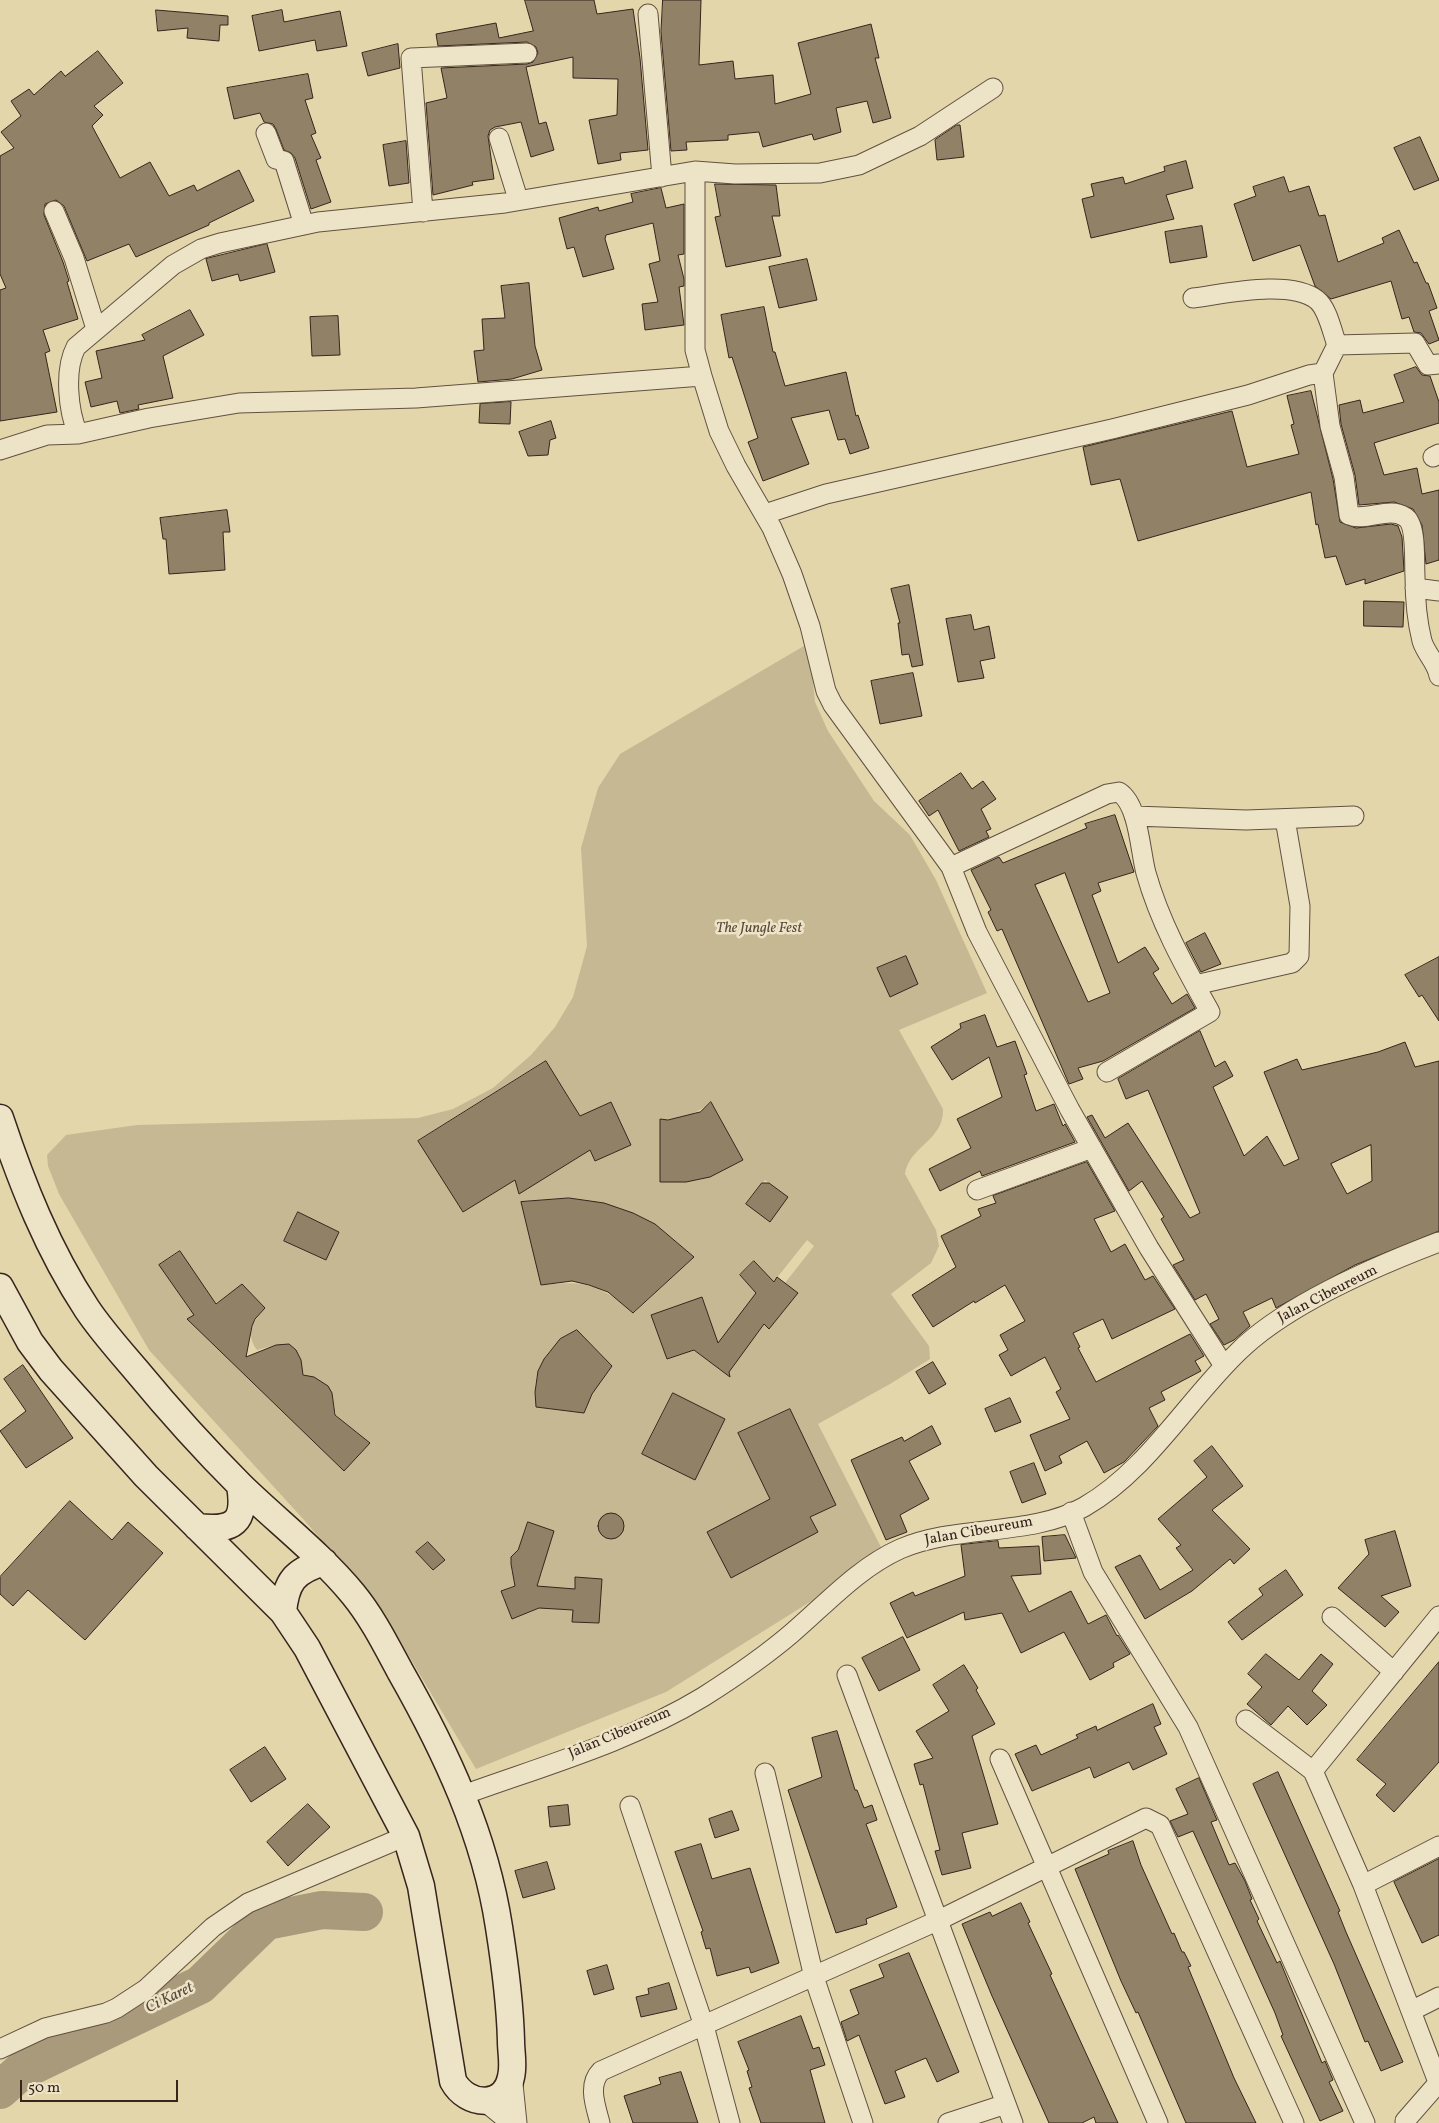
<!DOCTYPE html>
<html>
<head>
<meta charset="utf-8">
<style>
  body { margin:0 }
  #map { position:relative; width:1439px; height:2123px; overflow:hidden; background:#e3d6ab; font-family:Vollkorn,serif }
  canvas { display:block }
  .scale { position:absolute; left:20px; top:2080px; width:158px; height:22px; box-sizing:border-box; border:2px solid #36251d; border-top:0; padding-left:6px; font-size:15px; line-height:18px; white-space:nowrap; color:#36251d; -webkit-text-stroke:4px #ede4c8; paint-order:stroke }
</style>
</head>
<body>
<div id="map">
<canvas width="1439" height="2123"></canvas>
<div class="scale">50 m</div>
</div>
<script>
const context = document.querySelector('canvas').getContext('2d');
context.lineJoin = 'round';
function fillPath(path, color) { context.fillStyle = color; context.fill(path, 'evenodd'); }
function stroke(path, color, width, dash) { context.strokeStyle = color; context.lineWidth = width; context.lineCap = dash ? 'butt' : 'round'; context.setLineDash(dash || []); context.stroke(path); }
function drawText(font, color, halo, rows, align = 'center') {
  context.font = font + ' Vollkorn,serif'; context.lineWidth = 5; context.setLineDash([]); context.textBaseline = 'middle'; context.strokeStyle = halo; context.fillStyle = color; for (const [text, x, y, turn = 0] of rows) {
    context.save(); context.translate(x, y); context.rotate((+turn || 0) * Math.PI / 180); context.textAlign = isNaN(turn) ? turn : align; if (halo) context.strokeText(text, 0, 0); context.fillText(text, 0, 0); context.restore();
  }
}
fillPath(new Path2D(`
  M809,643L815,702L828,731L874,801L910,835L936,880L987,993L899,1030L943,1109C944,1141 909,1146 905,1174L936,1230L939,1246L931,1263L891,1294L929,1346L930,1359L890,1384L818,1424L885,1555L666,1692L476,1769L391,1626L365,1591L305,1521L149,1350L59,1194L48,1166L47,1155L66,1135L137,1125L418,1118L453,1109L493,1088L531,1055L555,1027L573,997L587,946L581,848L598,788L620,754ZM546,1061L574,1105L560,1115L584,1154L538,1182L531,1170L463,1212L418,1141ZM611,1102L631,1145L595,1161L575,1119ZM711,1102L743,1160C712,1176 695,1182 660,1182V1120C679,1120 696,1115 711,1102ZM765,1180L788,1197L747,1204ZM569,1198C627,1206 650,1218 694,1257L634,1313C599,1284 586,1280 542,1285L521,1204ZM298,1212L339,1232L326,1260L284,1241ZM807,1240L814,1246L785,1283L797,1293L769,1329L749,1313ZM179,1251L210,1296L190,1310L160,1265ZM754,1261L768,1277L754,1290L740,1275ZM242,1284L265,1308C253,1321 245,1334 257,1350L276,1345L289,1344L303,1374L332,1393L336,1415L369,1442L345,1470L188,1319L216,1303ZM702,1297L711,1323L695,1329L701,1347L667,1359L651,1315ZM741,1314L760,1329L727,1374ZM577,1330L612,1366L592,1394L584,1413L536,1407C531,1371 546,1346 577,1330ZM673,1394L724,1419L642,1454ZM738,1433L836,1505L810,1517L817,1532L731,1578L770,1499ZM607,1514L618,1516L623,1525L619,1536C607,1542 597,1535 599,1521ZM528,1522L554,1531L548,1548L523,1538ZM428,1542L444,1560L433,1570L416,1552ZM521,1548L544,1559L542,1573L537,1578L517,1577L512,1571L511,1557ZM576,1577L602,1579L599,1623L573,1622V1610L555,1609L575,1589ZM513,1586L517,1597L530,1592L537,1609L512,1619L501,1591Z`), '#c6b893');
stroke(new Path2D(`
  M0,2090L21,2071L200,1985L266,1921L322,1910L364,1912`), '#a89a7b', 38);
const building = new Path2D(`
  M525,0H594L597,14L633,9L640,58L648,150L620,153L621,160L598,164L589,120L617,115L618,79L573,78V57L526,67L539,124L546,122L554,150L531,157L521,122L495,127L490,130L488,136L494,179L472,182L473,185L433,195L426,103L447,98L441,68L527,64L533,62L538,53L536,47L527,42L438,46L436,34L496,23L499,38L533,31Z
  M663,0H701L699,65L733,61L735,79L773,75L775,104L811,94L798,43L871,24L879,58H875L891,118L873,123L867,101L836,108L841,132L814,140L812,134L763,147L759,132L728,135V140L686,142L687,150L671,151L661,32Z
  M156,10L228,16V25H220L219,41L187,38L188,28L158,31Z
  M282,10L284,22L340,11L347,46L317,51L315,40L259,51L252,16Z
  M398,44L400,68L368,76L362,53Z
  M98,51L123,83L94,106L103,115L92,126L120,178L150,162L169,196L194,185L197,191L239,170L254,201L209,223V225L136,257L129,244L87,261L64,206L56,200L45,204L44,215L63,262L69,281L67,282L78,319L43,330L50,351L45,353L57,412L0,421V290L6,288L0,274V156L14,148L1,132L21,116L11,101L29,89L34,95L61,71L65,76Z
  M308,74L313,98L305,100L316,133L311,135L321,158L316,160L331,202L311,209L295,158L291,153L284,150L276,129L273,124L264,122L260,113L234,119L227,88Z
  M957,125H960L964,157L937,160L935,140Z
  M1420,137L1439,180L1414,190L1394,148Z
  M406,141L409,183L389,186L383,145Z
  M1186,161L1193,188L1166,195L1174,219L1091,238L1082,199L1094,196L1091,184L1123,177L1125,184L1165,171L1164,167Z
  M1284,177L1289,192L1309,186L1319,216L1325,215L1338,262L1384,243L1382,238L1399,230L1414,263L1417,262L1426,283H1428L1437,308L1429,311L1439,340L1429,344L1421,333L1414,332L1409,317L1402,319L1391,281L1331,299L1315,286L1300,245L1253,261L1234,204L1256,196L1253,187Z
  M715,184L776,185L780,216H772L781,256L726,267L715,217L720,216Z
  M661,188L666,208L684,204V254L678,255L684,279V286L679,287L684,325L645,330L642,304L658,302L649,264L660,261L653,223L606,235L605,239L614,269L583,277L574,247L567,249L559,218L598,207L599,211L633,202L631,194Z
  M1202,226L1207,257L1170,263L1165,232Z
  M267,244L275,272L240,281L238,274L212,281L206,259Z
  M807,259L817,300L779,308L769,267Z
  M529,283L535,346L542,370L512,379L478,382L474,351L484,350L482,319L505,318L501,286Z
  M764,307L773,352H775L785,386L846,372L856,416L858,415L869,448L850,454L845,439L838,440L829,410L791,418L809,464L763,481L748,442L758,438L732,357L729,358L721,315Z
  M190,310L204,335L163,356L173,398L138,405L139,409L120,413L117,401L91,407L85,382L102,378L96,351L145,340L142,335Z
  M338,316L340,355L312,356L310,317Z
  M1416,367L1422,375L1430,376L1439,402V423L1374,443L1384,475L1417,468L1422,494L1439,490V560L1426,564L1422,525L1413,509L1394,502L1359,505L1355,475L1341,424L1339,405L1360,400L1363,413L1404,402L1394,375Z
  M1311,391L1333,479L1340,522L1356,528L1391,524L1398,526L1402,537L1404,571L1365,584V579L1346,585L1336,556L1325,558L1318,524L1316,525L1311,492L1138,541L1120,479L1091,485L1083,447L1232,411L1247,467L1299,454L1291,425L1294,424L1287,396Z
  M511,402L510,424L479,423L480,404Z
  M551,421L556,438L550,440L548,455L528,456L519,432Z
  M227,510L230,532H223L225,570L169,574L166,539H163L160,518Z
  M909,585L923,665L912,667L909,654L902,655L898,623H900L891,589Z
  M1364,601L1404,602L1403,627L1364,626Z
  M971,615L974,630L989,626L995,658L980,661L984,678L958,682L946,619Z
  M913,673L922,716L880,724L871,681Z
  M961,773L972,789L983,781L996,799L981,809L991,829L986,831L989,837L959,851L938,810L929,816L919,801Z
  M1115,815L1134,872L1098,883L1101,891L1092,895L1118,963L1145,947L1159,969L1153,973L1172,1004L1187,994L1195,1008L1103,1061L1078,1068L1083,1079L1069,1084L1002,929L997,931L988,912L991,910L971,870L999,857L1003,863L1087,828L1085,824ZM1065,873L1110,993L1088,1002L1035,885Z
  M1205,933L1221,964L1201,972L1186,943Z
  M906,956L918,984L890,997L877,968Z
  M1439,957V1021L1422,995L1419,997L1405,975Z
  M985,1015L997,1047L1015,1041L1027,1074L1024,1075L1036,1111L1054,1104L1063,1126L1065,1124L1075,1142L982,1176L980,1171L940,1191L929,1169L971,1148L957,1119L1002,1097L989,1057L952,1080L931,1047L961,1028L960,1024Z
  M1200,1031L1215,1067L1225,1061L1233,1076L1213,1087L1244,1156L1267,1136L1284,1166L1299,1159L1264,1072L1297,1059L1302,1070L1378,1052L1405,1042L1415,1067L1439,1061V1231L1355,1265L1276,1308L1272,1298L1243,1312L1250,1326L1234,1340L1224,1345L1210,1324L1219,1319L1206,1294L1195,1300L1173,1265L1184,1260L1161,1219L1164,1217L1142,1181L1129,1191L1087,1117L1092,1115L1105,1138L1128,1123L1190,1218L1200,1213L1148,1090L1126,1099L1118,1079ZM1371,1145L1372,1181L1347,1194L1331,1164Z
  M546,1061L580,1116L611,1102L631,1145L595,1161L590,1150L519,1194L515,1180L463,1212L418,1141Z
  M711,1102L743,1160L710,1177L686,1182H660V1119L668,1120L700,1112Z
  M1087,1162L1115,1211L1094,1219L1111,1252L1125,1244L1145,1280L1153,1276L1175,1309L1112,1339L1103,1319L1073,1333L1080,1347L1078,1348L1096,1382L1190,1334L1204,1356L1195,1361L1201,1371L1161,1392L1165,1400L1149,1408L1158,1426L1124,1462L1104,1473L1087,1441L1059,1456L1062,1463L1045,1471L1030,1435L1070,1419L1056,1392L1061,1389L1045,1357L1011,1376L999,1355L1008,1350L1000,1335L1025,1321L1005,1285L975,1303L974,1301L933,1327L912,1295L956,1267L941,1236L981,1216L978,1209L996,1203L993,1196Z
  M762,1183H769L788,1197L770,1222L746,1204Z
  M569,1198L604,1203L633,1213L655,1224L694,1257L633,1313L608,1292L589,1285L572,1281L541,1285L521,1202Z
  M298,1212L339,1232L326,1260L284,1241Z
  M180,1251L216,1304L242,1284L265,1308L255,1319L252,1326L246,1357L276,1345L289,1344L296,1350L301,1360L303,1375L314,1377L328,1386L332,1393L335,1415L370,1443L344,1471L187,1319L194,1315L159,1265Z
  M754,1261L774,1282L777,1277L798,1293L769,1329L764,1324L729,1372L730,1377L694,1350L667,1359L651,1315L702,1297L718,1343L756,1293L740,1275Z
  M577,1330L612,1366L592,1394L584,1413L536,1407L535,1392L538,1371L544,1359L560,1339Z
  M933,1362L946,1384L929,1394L916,1372Z
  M23,1365L73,1438L26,1468L0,1431L26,1411L4,1379Z
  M673,1393L725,1419L695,1480L642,1454Z
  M1010,1398L1021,1422L995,1432L985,1409Z
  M790,1409L836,1505L810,1517L818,1532L731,1578L707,1532L770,1499L738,1433Z
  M932,1426L941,1444L909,1461L929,1499L900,1515L907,1532L886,1540L851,1460L902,1437L904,1441Z
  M1212,1446L1243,1486L1212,1510L1250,1549L1234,1564L1230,1559L1192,1591L1145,1619L1115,1567L1140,1555L1160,1590L1193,1570L1176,1548L1181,1545L1158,1519L1207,1477L1194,1461Z
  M1034,1463L1046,1494L1022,1503L1010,1472Z
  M70,1501L112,1540L128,1522L163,1553L85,1640L28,1590L13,1606L0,1594V1577Z
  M598 1526a13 13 0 1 1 26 0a13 13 0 1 1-26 0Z
  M528,1522L554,1531L537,1586L575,1589V1577L602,1579L599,1623L572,1622L573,1610L539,1608L512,1619L501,1591L515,1586L511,1564V1557L518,1550Z
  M1395,1531L1411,1586L1381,1596L1399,1612L1385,1627L1338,1588L1369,1554L1365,1540Z
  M1065,1535L1076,1558L1044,1561L1042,1537Z
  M998,1541L999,1548L1039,1546L1041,1574L1011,1576L1029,1612L1071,1591L1088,1624L1106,1615L1117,1636L1118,1635L1130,1654L1113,1663L1114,1667L1090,1680L1064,1632L1021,1653L1002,1613L965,1620L964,1612L907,1638L890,1603L913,1592L915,1596L965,1576L961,1545Z
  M428,1542L445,1560L433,1570L416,1552Z
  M1286,1570L1303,1595L1242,1640L1228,1622L1263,1595L1259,1589Z
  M903,1637L920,1670L879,1691L862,1658Z
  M1266,1654L1299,1680L1321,1654L1333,1664L1312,1691L1327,1705L1307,1725L1288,1706L1271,1725L1247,1704L1262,1687L1248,1674Z
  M1439,1662V1762L1394,1812L1376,1795L1386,1784L1357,1760Z
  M964,1665L978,1688L976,1690L995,1724L972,1736L998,1824L962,1833L971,1868L942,1875L935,1851L940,1850L923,1784L920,1785L914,1764L933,1758L916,1731L949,1711L933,1685Z
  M1153,1704L1161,1724L1154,1727L1167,1754L1133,1770L1129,1762L1094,1778L1090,1767L1032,1791L1015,1754L1036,1745L1041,1755L1078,1738L1076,1735L1096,1726L1097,1730Z
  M837,1731L855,1790H857L864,1808L872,1805L877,1820L866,1824L897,1907L866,1919L867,1924L836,1933L788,1790L822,1777L812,1738Z
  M265,1747L286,1779L251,1802L230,1770Z
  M1278,1772L1340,1911L1338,1912L1346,1932L1403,2062L1381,2071L1368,2041L1365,2042L1334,1964L1253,1784Z
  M1199,1778L1217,1820L1211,1822L1229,1865L1235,1863L1245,1881L1252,1899L1250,1900L1259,1919L1257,1921L1277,1963L1280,1961L1322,2063L1325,2061L1333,2080L1329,2082L1343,2111L1320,2121L1281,2036L1283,2035L1275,2013L1193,1831L1178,1837L1170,1821L1188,1814L1176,1789Z
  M308,1804L330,1827L288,1866L267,1842Z
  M568,1805L570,1825L550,1827L548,1807Z
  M732,1811L739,1830L715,1838L709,1819Z
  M1133,1841L1141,1865L1172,1934L1174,1933L1182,1952H1184L1191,1966L1188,1967L1234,2078L1256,2123H1186L1138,2012L1136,2013L1121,1981L1075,1869L1109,1854L1108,1851Z
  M701,1844L712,1879L750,1868L779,1963L751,1973L749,1967L717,1976L710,1948L706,1949L701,1932L703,1931L675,1852Z
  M1439,1859V1935L1422,1943L1394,1882Z
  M547,1862L555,1889L523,1898L515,1871Z
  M1021,1903L1030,1922L1028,1923L1052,1974L1050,1975L1118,2123H1096L1094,2117L1082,2123H1049L992,1996L962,1924L990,1912L992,1916Z
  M909,1953L959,2072L937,2082L926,2058L895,2071L905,2097L885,2104L859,2035L847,2041L841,2022L859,2014L850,1990L884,1977L879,1965Z
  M607,1965L614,1989L594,1995L587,1971Z
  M669,1983L677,2009L641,2017L636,1997L649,1994L648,1989Z
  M801,2016L813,2049L819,2047L825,2065L810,2070L825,2123H761L749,2088L752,2087L747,2071L749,2070L738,2042Z
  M681,2072L698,2123H633L624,2096L661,2084L659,2078Z`);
fillPath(building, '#908167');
stroke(building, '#36251d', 1);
const street = new Path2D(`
  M648,14L662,177
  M266,133L276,159L284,161L304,225
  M499,138L518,199
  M695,171V350L702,376L719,431L736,466L772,528L792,574L810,626L826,691L833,705L951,867L977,932L1070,1110L1149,1248L1224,1366
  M54,211L74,258L96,329
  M423,212L411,58L527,53
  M1193,298C1225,294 1290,279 1317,300C1328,309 1332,332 1337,345L1323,373L1330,426L1344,477L1349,515C1366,522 1389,506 1405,517C1417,524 1414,563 1415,576C1415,597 1417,621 1422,641C1426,654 1437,663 1439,676
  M1337,345L1415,343L1428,365L1439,364
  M78,434L149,418L239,403L416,398L702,376
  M0,450L47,435L78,434C68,411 64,370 76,347L173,265L201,249L220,243L318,222L505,203L695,171L735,174L820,173L859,165L920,136L993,88
  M1433,457L1439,454
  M765,514L826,494L1112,429L1248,395L1309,375L1323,373
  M1415,588L1439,591
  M1134,816L1246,820L1354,816
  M951,867L1107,794L1119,792C1139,805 1140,851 1146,873C1160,923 1185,967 1210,1012L1107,1072
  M1195,985L1292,963L1299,956L1300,906L1285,819
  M977,1190L1092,1148
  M1071,1512L1093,1572L1188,1727L1365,2123
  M1332,1617L1394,1672
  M847,1675L1013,2123
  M1246,1720L1313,1771
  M1000,1759L1158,2123
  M765,1773L814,1977L863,2123
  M463,1795C543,1766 629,1742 703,1697C733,1678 764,1657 792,1633C826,1604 858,1568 900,1549C958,1524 1030,1537 1084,1507C1147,1471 1187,1401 1238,1352C1285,1305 1376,1266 1439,1242
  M630,1806L704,2026L730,2123
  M1363,1885L1313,1771L1439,1616
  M1411,2011L1439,1997
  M0,2049L45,2028L106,2013L117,2008L146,1989L213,1927L248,1903L406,1836
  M512,2074L517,2123
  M1438,2082L1363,1885L1439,1846
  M484,2101L511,2123
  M1405,2121L1439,2082
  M600,2123C596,2107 587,2085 601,2071L937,1921L1146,1818L1160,1825L1294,2123
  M948,2123L1006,2104`);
const secondary = new Path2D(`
  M0,1118C22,1184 48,1250 87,1309C101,1330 119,1350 136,1370C169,1410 204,1449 241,1486C278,1522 320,1554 353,1594C372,1617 386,1645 400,1671C446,1752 485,1835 499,1927C505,1965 510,2003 511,2041C511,2053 514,2065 511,2077C505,2109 467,2107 453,2081L421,1886L406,1836L307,1648L283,1612L146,1476L51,1370L30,1342L0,1287
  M197,1527C234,1531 246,1523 240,1485
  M283,1612C286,1582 294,1571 324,1562`);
stroke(street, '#615140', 21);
stroke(secondary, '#36251d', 29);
stroke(street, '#ede4c8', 19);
stroke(secondary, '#ede4c8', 26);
drawText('italic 15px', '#5a4a3a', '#ede4c8', [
  ["The Jungle Fest",759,929]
]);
drawText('15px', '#36251d', '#ede4c8', [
  ["Jalan Cibeureum",1328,1295,-27],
  ["Jalan Cibeureum",979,1532,-10],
  ["Jalan Cibeureum",620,1734,-23]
]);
drawText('italic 16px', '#584839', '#ede4c8', [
  ["Ci Karet",170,1999,-26]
]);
</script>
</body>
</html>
